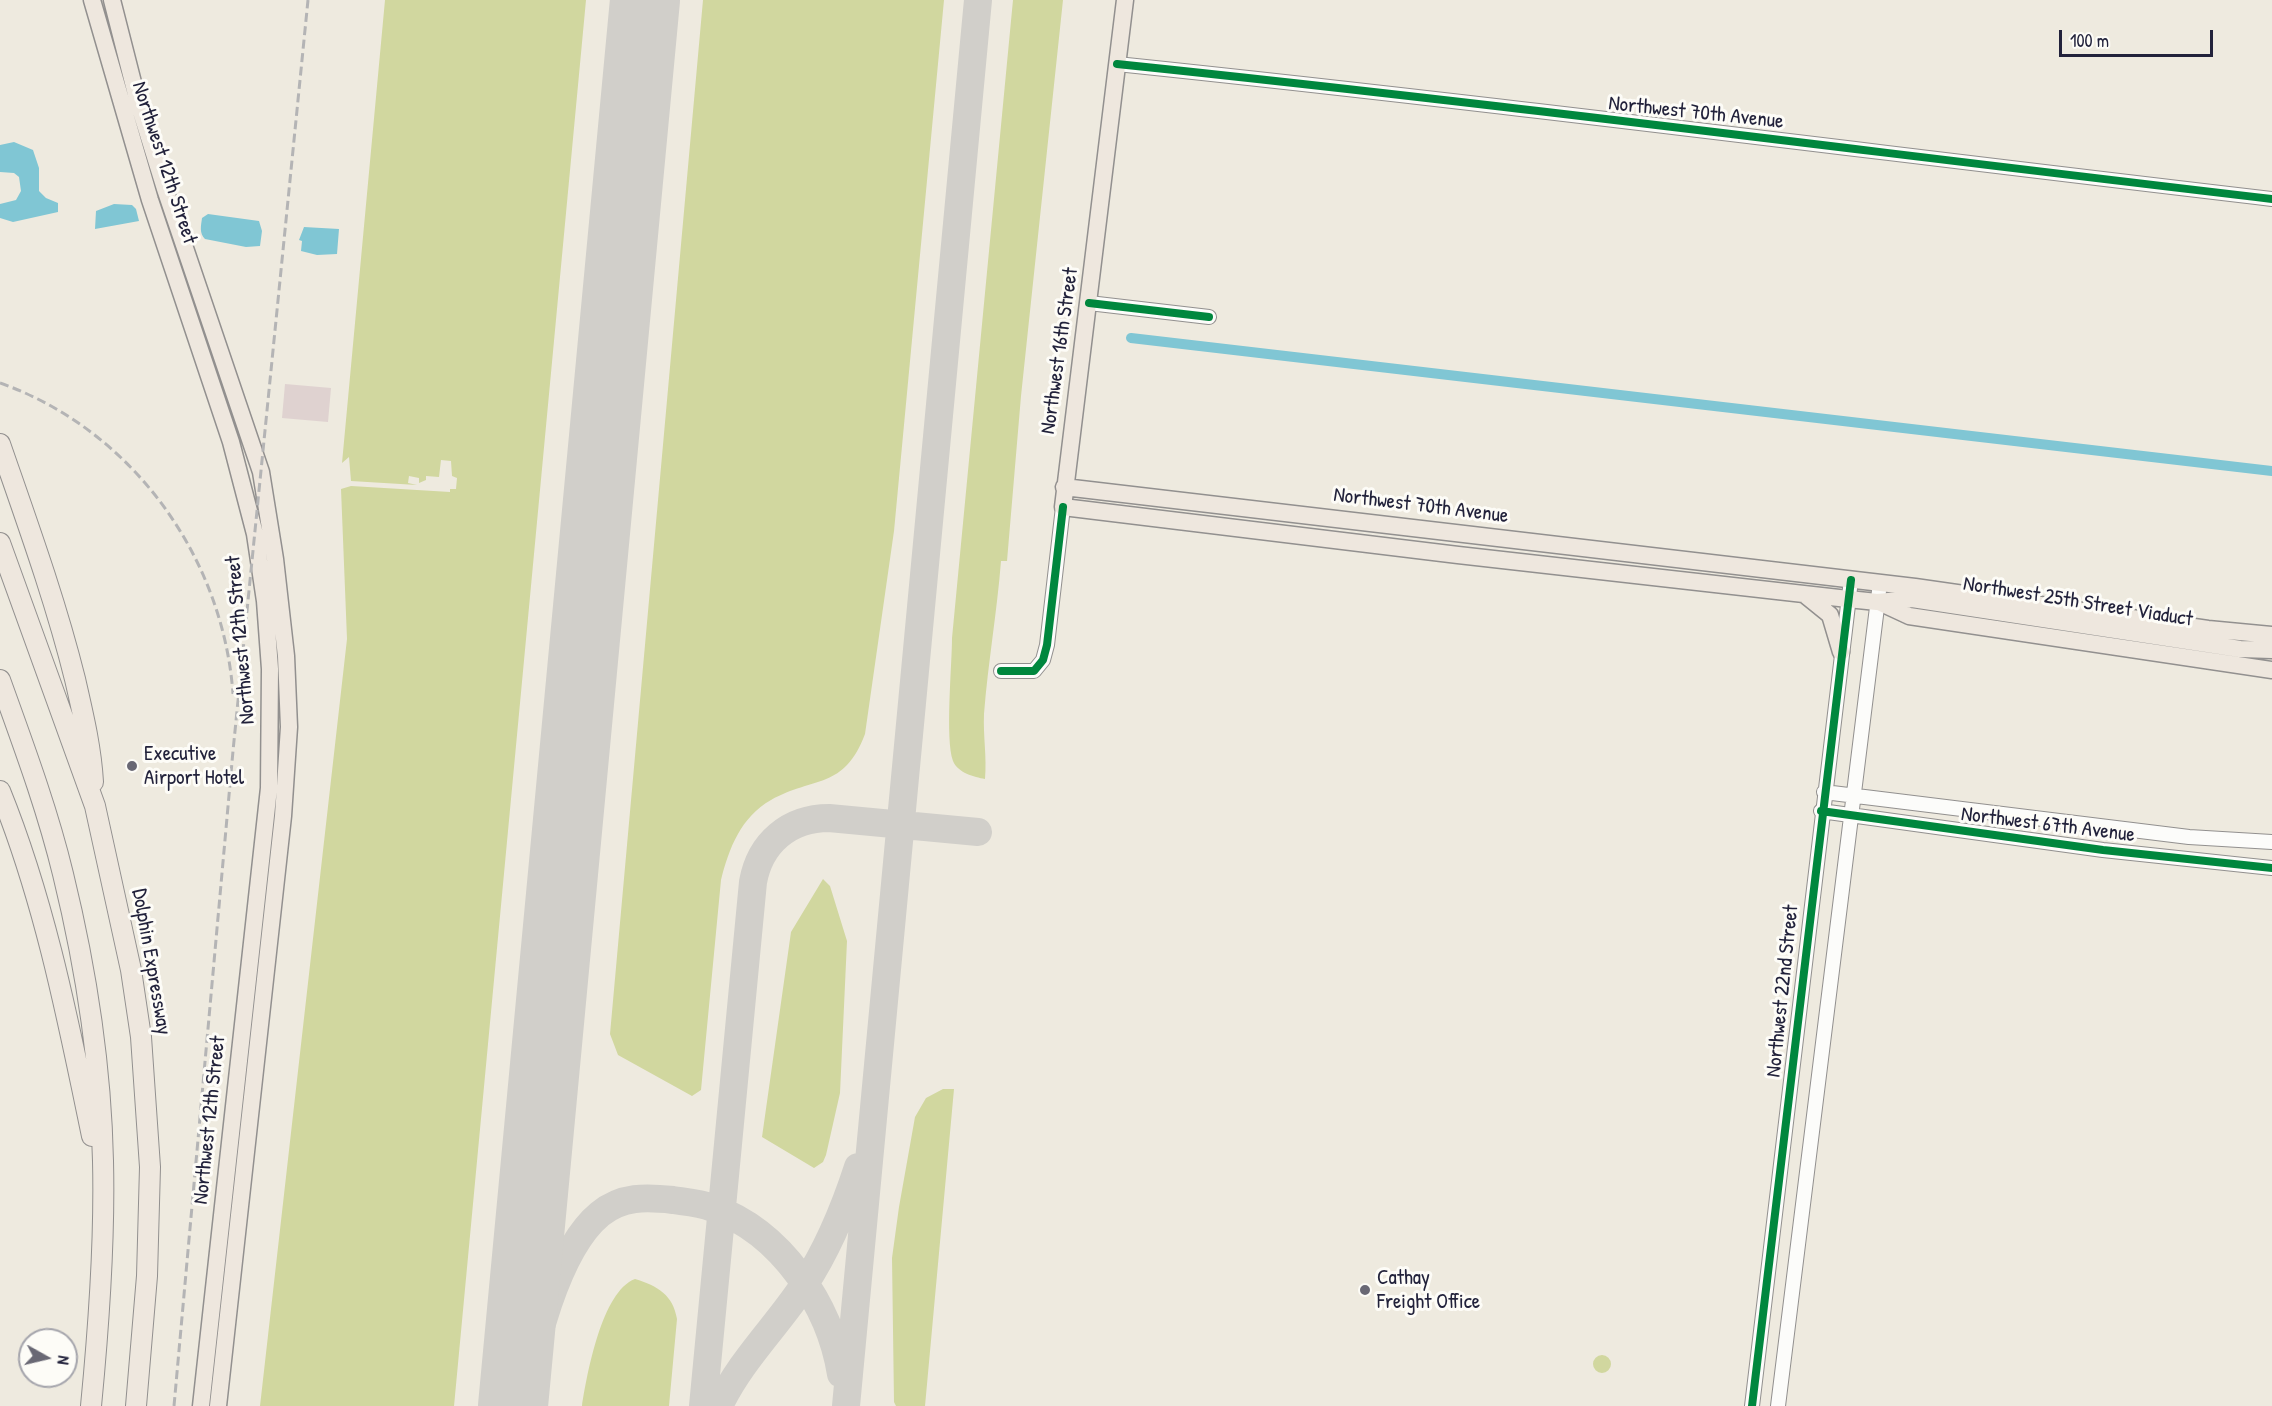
<!DOCTYPE html>
<html>
<head>
<meta charset="utf-8">
<style>
  body { margin:0 }
  #map { position:relative; width:2272px; height:1406px; overflow:hidden; background:#eeeadf; font-family:"Patrick Hand",sans-serif }
  canvas { display:block }
  .north { position:absolute; left:18px; top:1328px; width:60px; height:60px; box-sizing:border-box; background:#fdfcf7; border:2px solid #a5a5ac; border-radius:50%; rotate:98deg; font-size:16px; font-weight:700; line-height:24px; text-align:center; color:#22223b }
  .north::after { content:''; display:block; margin:auto; width:21px; height:27px; background:#696874; clip-path:polygon(50% 0,100% 100%,50% 72%,0 100%) }
  .scale { position:absolute; left:2059px; top:30px; width:154px; height:27px; box-sizing:border-box; border:3px solid #22223b; border-top:0; padding-left:8px; font-size:18px; line-height:21px; white-space:nowrap; color:#22223b; -webkit-text-stroke:4px #fdfcf7; paint-order:stroke }
</style>
</head>
<body>
<div id="map">
<canvas width="2272" height="1406"></canvas>
<div class="north">N</div>
<div class="scale">100 m</div>
</div>
<script>
const context = document.querySelector('canvas').getContext('2d');
context.lineJoin = 'round';
function fillPath(path, color) { context.fillStyle = color; context.fill(path, 'evenodd'); }
function stroke(path, color, width, dash) { context.strokeStyle = color; context.lineWidth = width; context.lineCap = dash ? 'butt' : 'round'; context.setLineDash(dash || []); context.stroke(path); }
function drawText(font, color, halo, rows, align = 'center') {
  context.font = font + ' "Patrick Hand",sans-serif'; context.lineWidth = 6; context.setLineDash([]); context.textBaseline = 'middle'; context.strokeStyle = halo; context.fillStyle = color; for (const [text, x, y, turn = 0] of rows) {
    context.save(); context.translate(x, y); context.rotate((+turn || 0) * Math.PI / 180); context.textAlign = isNaN(turn) ? turn : align; if (halo) context.strokeText(text, 0, 0); context.fillText(text, 0, 0); context.restore();
  }
}
fillPath(new Path2D(`
  M285,384L331,388L328,422L282,418Z`), '#dfd2d0');
fillPath(new Path2D(`
  M385,0H586L454,1406H260L347,639L341,489L351,486L450,492V489H456L457,478L452,476L451,461L441,460L439,477L426,476V480L419,483V478L409,476L408,483L417,485L351,481L349,457L342,463Z
  M703,0H944L894,531L865,734C844,790 814,776 771,800C741,817 729,848 721,880L701,1090L692,1096L618,1055L610,1034Z
  M1013,0H1063L1021,396L1007,561H1001C997,612 988,663 984,714C983,736 987,757 985,779C974,777 958,773 953,761C945,739 952,665 952,638Z
  M823,879L830,886L847,941L840,1093L826,1155L823,1162L814,1168L762,1137L791,932Z
  M943,1089H954L925,1406H896L894,1402L892,1258L899,1207L915,1117L926,1098Z
  M635,1279C658,1286 673,1295 677,1319L669,1406H582C587,1374 602,1291 635,1279Z
  M1593 1364a9 9 0 1 1 18 0a9 9 0 1 1-18 0Z`), '#d1d79f');
fillPath(new Path2D(`
  M14,142L33,150L39,168V191L46,198L58,203V212L13,222L0,218V204L16,200L21,191L19,177L14,173L0,172V145Z
  M114,204L132,205L136,209L139,221L95,229L96,211Z
  M208,214L259,221L262,231L260,246L246,247L205,239C199,233 201,226 202,218Z
  M304,227L339,229L337,254L317,255L301,251L302,241L299,240Z`), '#80c6d4');
stroke(new Path2D(`
  M1131,338L2272,471`), '#80c6d4', 10);
stroke(new Path2D(`
  M523,1406C532,1352 556,1250 600,1214C622,1196 646,1197 673,1200C687,1202 701,1203 713,1208C781,1232 830,1305 841,1374
  M703,1406L753,882C760,843 789,818 829,818L978,832
  M719,1406C740,1361 777,1326 804,1285C828,1249 845,1207 858,1167
  M846,1406L978,0`), '#d1cfca', 28);
stroke(new Path2D(`
  M513,1406L645,0`), '#d1cfca', 70);
const minor = new Path2D(`
  M1117,64C1502,104 1887,154 2272,199
  M1089,303L1209,317
  M1001,671H1034L1043,660L1047,645L1063,507
  M1824,792L2189,837L2272,842
  M1821,811L2103,850L2272,868
  M1752,1406L1851,580
  M1778,1406L1880,583`);
const major = new Path2D(`
  M92,0L150,200L231,442L255,534L265,601L270,669L269,788L201,1406
  M112,0L138,102L165,189L261,472L275,559L286,656L289,727L283,816L218,1406
  M1125,0L1063,507L1458,555L1848,599L1877,602L1912,599L2240,649L2272,650
  M1064,487L1915,587L2208,629L2272,635
  M1804,594L1830,615L1841,652
  M1881,603L1909,616L2272,670`);
const highway = new Path2D(`
  M0,444C27,522 55,599 75,679C83,714 91,747 93,782
  M0,543L95,806L131,970L141,1037L150,1167L147,1276L136,1406
  M0,680C23,744 47,808 63,874C86,968 101,1064 103,1161C105,1243 99,1324 91,1406
  M0,791C45,902 68,1020 92,1136`);
stroke(minor, '#92908f', 16);
stroke(major, '#92908f', 19);
stroke(highway, '#92908f', 22);
stroke(minor, '#fcfcfa', 14);
stroke(major, '#eee7de', 16);
stroke(highway, '#eee7de', 20);
stroke(new Path2D(`
  M0,383C131,429 223,556 233,694
  M174,1406L233,751L308,0`), '#b4b4b5', 3, [9, 4.5]);
stroke(new Path2D(`
  M1117,64C1502,104 1887,154 2272,199
  M1089,303L1209,317
  M1001,671H1034L1043,660L1047,645L1063,507
  M1821,811L2103,850L2272,868
  M1752,1406L1851,580`), '#00873e', 8);
for (const [x, y, r, color] of [
  [132,766,6,"#696874"],
  [1365,1290,6,"#696874"]
]) { const dot = new Path2D(); dot.arc(x, y, r, 0, 2 * Math.PI); context.fillStyle = color; context.fill(dot); stroke(dot, '#fdfcf7', 2); }
drawText('21px', '#22223b', '#fdfcf7', [
  ["Northwest 70th Avenue",1696,113,6],
  ["Northwest 12th Street",164,163,72],
  ["Northwest 16th Street",1060,351,-82],
  ["Northwest 70th Avenue",1421,506,7],
  ["Northwest 25th Street Viaduct",2078,602,9],
  ["Northwest 12th Street",241,640,-95],
  ["Northwest 67th Avenue",2048,825,7],
  ["Dolphin Expressway",151,962,80],
  ["Northwest 22nd Street",1783,991,-84],
  ["Northwest 12th Street",210,1120,-84]
]);
drawText('21px', '#22223b', '#fdfcf7', [
  ["Executive",144,754],
  ["Airport Hotel",144,778],
  ["Cathay",1377,1278],
  ["Freight Office",1377,1302]
], 'left');
</script>
</body>
</html>
